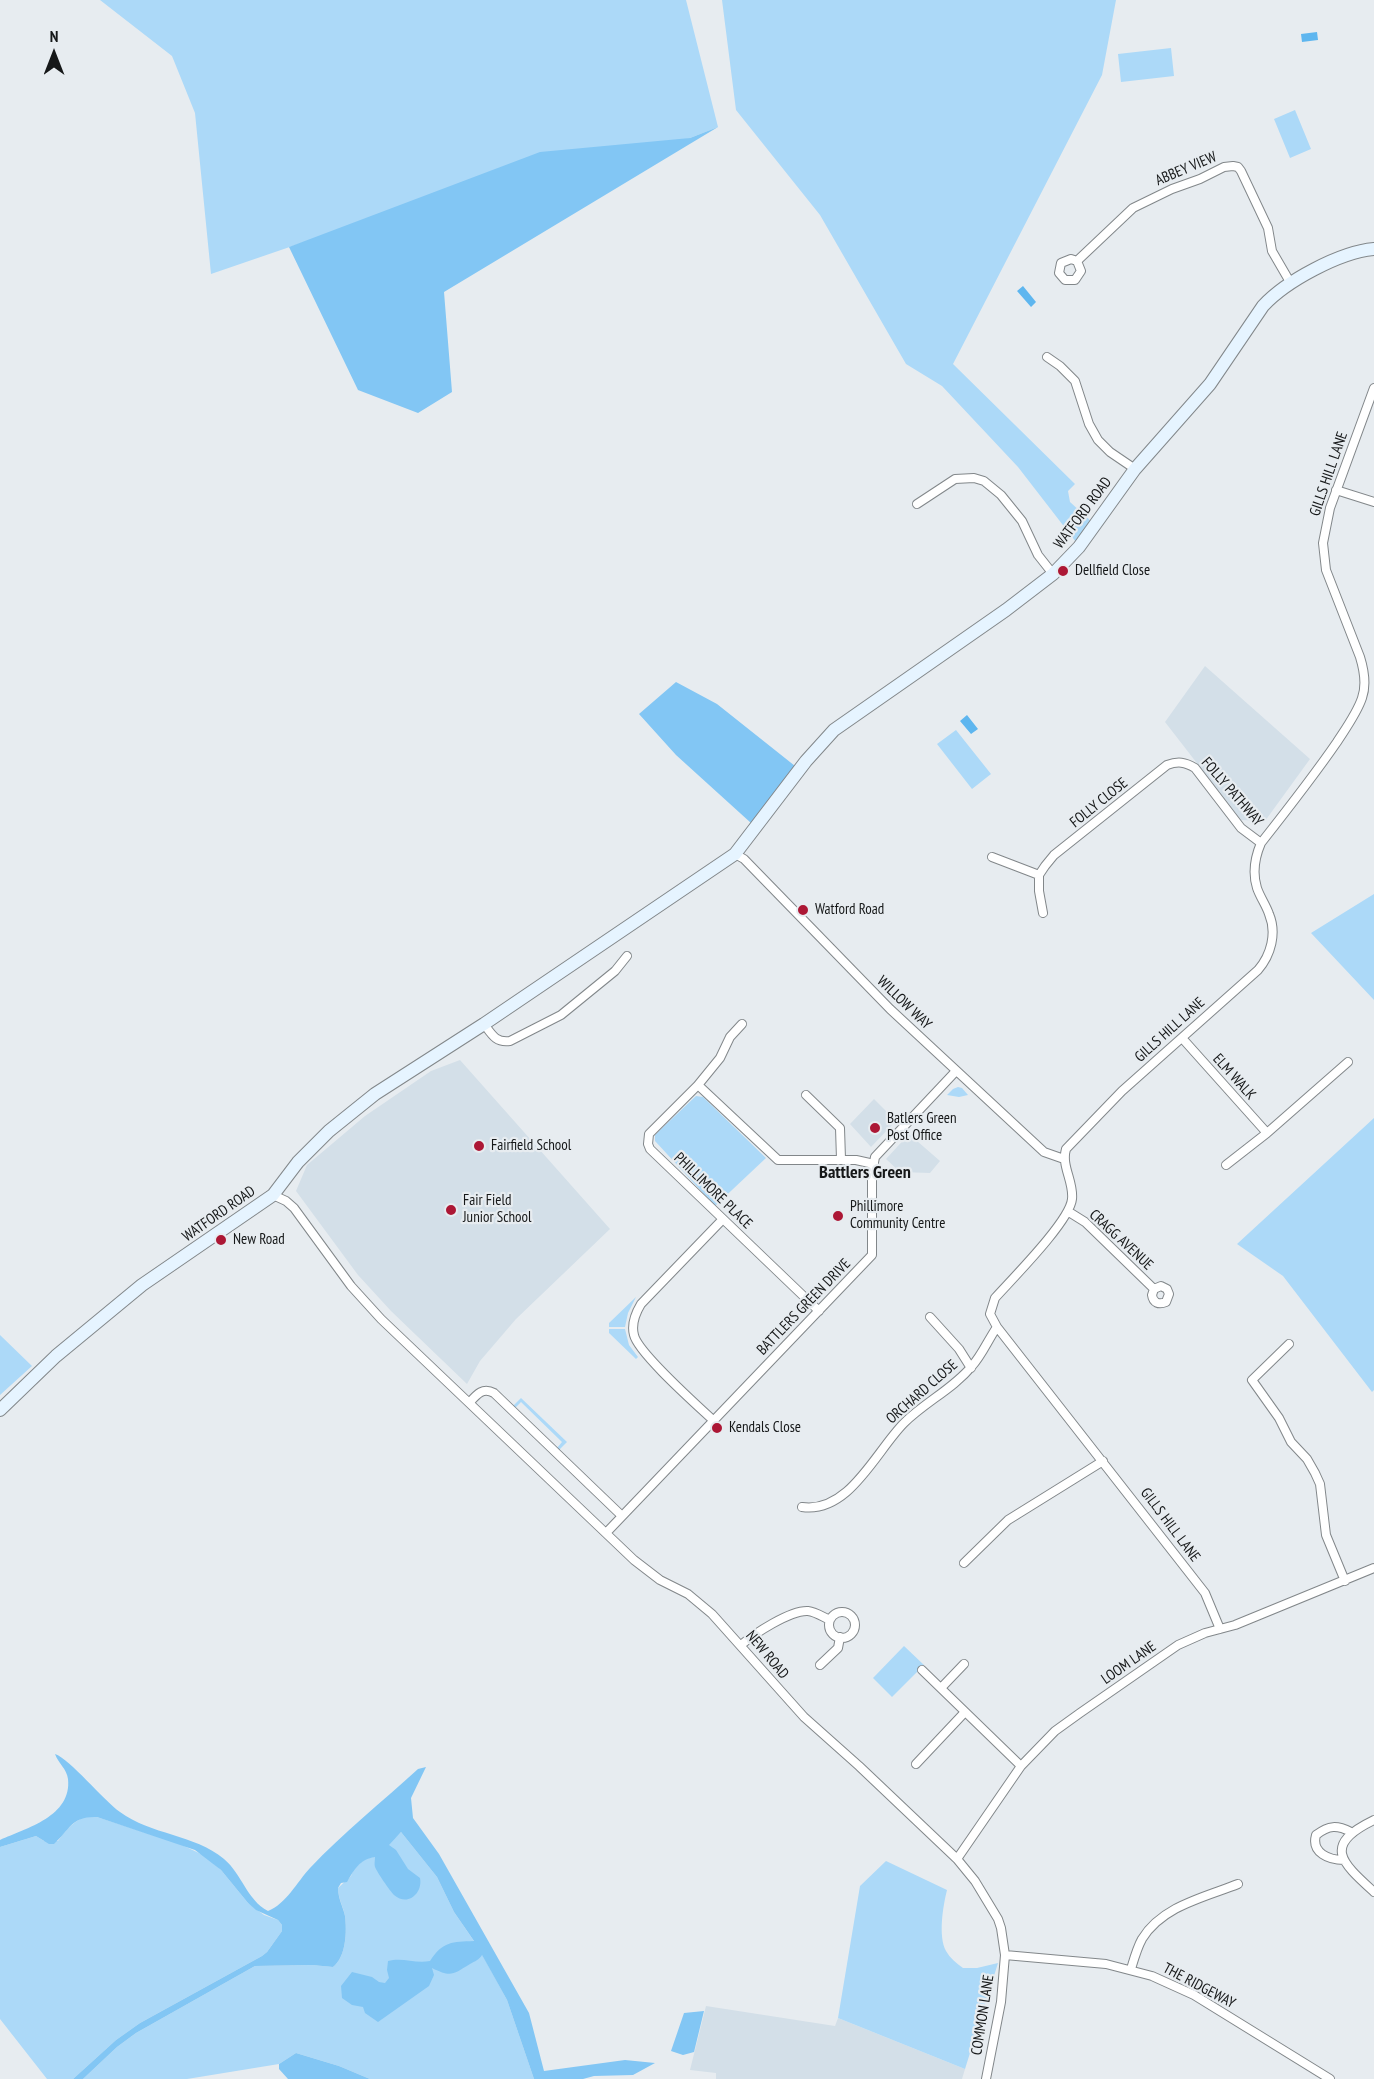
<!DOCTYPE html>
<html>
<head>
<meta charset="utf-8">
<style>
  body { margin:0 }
  #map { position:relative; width:1374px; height:2079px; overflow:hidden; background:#e7ecf0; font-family:"PT Sans Narrow",sans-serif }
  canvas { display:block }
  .north { position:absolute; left:24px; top:24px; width:60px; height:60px; -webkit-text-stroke:4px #e7ecf0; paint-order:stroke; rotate:0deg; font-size:16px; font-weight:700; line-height:24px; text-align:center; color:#161819 }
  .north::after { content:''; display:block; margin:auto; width:21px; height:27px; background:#161819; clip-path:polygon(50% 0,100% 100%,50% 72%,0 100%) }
</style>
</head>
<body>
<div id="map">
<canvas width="1374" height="2079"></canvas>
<div class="north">N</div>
</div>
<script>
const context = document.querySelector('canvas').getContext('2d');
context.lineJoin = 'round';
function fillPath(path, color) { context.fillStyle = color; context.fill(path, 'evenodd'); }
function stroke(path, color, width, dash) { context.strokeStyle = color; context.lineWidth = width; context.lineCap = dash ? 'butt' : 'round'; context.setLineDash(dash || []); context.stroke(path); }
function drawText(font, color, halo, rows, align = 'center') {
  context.font = font + ' "PT Sans Narrow",sans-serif'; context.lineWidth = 4.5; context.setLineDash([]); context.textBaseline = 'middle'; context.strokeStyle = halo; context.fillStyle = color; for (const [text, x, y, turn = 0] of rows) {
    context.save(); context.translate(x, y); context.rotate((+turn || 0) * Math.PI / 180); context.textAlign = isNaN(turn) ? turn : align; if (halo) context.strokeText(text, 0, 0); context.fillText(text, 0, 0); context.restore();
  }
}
fillPath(new Path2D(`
  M1205,666L1310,759L1265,821L1241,820L1165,722Z
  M460,1060L610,1229L516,1319L480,1361L467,1384L391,1311L358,1275L296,1191L307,1165L365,1116L431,1071Z
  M874,1099L896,1121L871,1147L850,1124Z
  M909,1134L940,1161L930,1173L900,1172L886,1159Z
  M706,2006L835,2026L838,2018L965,2069L962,2079H716V2073L690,2070Z`), '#d3dfe8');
fillPath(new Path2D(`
  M100,0H686L718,127L690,138L313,239L211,274L195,113L172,56Z
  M722,0H1116L1102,75L953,364L1075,484L1068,491L1070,502L1092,522L1076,542L1018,467L942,386L906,364L820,215L736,110Z
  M1171,48L1174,76L1121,82L1118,54Z
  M1295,110L1311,149L1290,158L1274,119Z
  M956,730L991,774L972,789L937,744Z
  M1374,894V1000L1311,933Z
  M958,1087L962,1088L968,1095L959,1097L947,1095L953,1089Z
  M696,1096L703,1097L766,1158L715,1206L655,1141V1135L658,1132Z
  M1374,1118V1390L1372,1392L1283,1276L1237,1244Z
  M636,1297L628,1313L625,1327H609V1323Z
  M609,1329H625L629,1345L638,1357L636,1359L609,1333Z
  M0,1335L32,1366L0,1395Z
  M521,1398L567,1442L559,1450L557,1448L562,1442L521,1402L515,1408L513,1406Z
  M904,1646L924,1665L892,1697L873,1678Z
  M87,1816L97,1817L180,1844L205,1856L221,1870L248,1903L264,1915L278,1920L282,1925V1931L267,1952L262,1956L140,2023L116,2040L73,2079H47L0,2019V1847L36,1836L44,1841H58C66,1829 74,1821 87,1816Z
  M401,1832L437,1877L454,1912L478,1947L507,2000L534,2079H370L339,2066L296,2053L279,2064L187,2079H83L117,2047L136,2033L255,1966L312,1965L333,1967C346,1957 347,1932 345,1916C343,1906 338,1898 338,1888L351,1876L354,1868L367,1858L373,1857Z
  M886,1861L947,1890C943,1906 938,1936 946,1951C950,1958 956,1963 963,1968H977L998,1963L965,2069L838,2018L860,1886Z`), '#acd9f8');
fillPath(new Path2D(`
  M718,127L444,292L452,392L418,413L358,390L289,247L540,152L690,138Z
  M676,682L717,704L795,766L751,823L676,755L639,714Z
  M55,1754C70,1759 103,1800 120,1812C151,1835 194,1834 224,1859C242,1874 247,1900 268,1911C286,1904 297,1882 310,1868C343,1833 382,1802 418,1769L426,1767L411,1798L413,1818L439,1854L529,2013L544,2071L625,2060L655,2063L633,2075L594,2076L583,2079H534L507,2000L482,1955C479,1960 475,1961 470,1964C453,1974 452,1978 432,1968L434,1975L429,1986L378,2022L365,2013L363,2007L352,2005L342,1998L341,1986L352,1972L372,1977L379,1982L385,1983L389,1978L387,1970L388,1961C403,1957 415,1964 430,1961C443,1941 452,1942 474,1941L454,1912L437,1877L401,1832L389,1845L396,1850L408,1869L420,1878C423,1893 408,1907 394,1895C390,1891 377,1872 375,1867C374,1864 375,1861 375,1857C360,1859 354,1870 347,1882L341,1883L338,1888C338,1898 343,1907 345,1916C347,1932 346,1957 333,1967L312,1965L255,1966L136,2033L117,2047L83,2079H73L116,2040L140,2023L262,1956L267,1952L282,1931V1925L278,1920L256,1910L248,1903L221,1870L195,1850L97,1817C72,1816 70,1829 54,1844H49L36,1836L0,1847V1840C27,1828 72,1816 68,1779C67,1769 58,1763 55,1754Z
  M704,2011L694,2052L683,2055L671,2051L684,2013Z
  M296,2053L339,2066L370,2079H288L279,2069V2064Z`), '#82c6f4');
fillPath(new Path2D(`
  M1317,32L1318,40L1302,42L1301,34Z
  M1023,286L1036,302L1031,307L1017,291Z
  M967,715L978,729L971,734L960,721Z`), '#5eb6ef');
const minor = new Path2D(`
  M1077,261L1071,259L1061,263L1059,273L1065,280H1075L1081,271L1077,261L1133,208L1172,189L1200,179L1224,167L1233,166L1238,167L1241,171L1268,228L1272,251L1290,282
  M1047,357L1060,366L1075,381L1089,424L1098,440L1110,452L1135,469
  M1336,490L1374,502
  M917,504L955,479L974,478L984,481L1001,495L1022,521L1038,555L1053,574
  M735,854L744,859L890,1009L1044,1152L1064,1159
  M992,857L1039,875
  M1043,913L1039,891V875L1045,866L1054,855L1167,765C1178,761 1185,762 1195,768L1241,828L1261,843
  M484,1024C492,1035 496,1043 510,1041L561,1015L615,971L627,956
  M1182,1038L1267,1133
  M698,1085L720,1058L730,1037L742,1024
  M806,1095L840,1128L841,1159
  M1226,1165L1267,1133L1348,1062
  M273,1195L286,1201L294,1208L351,1286L381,1319L634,1560L660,1580L688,1594L712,1614L804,1717L859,1766L957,1859L975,1881L998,1919L1001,1928L1005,1955L1001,2002L986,2079
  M1069,1212L1085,1222L1154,1289L1161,1286L1167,1289L1169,1294L1166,1302C1159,1305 1153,1303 1152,1295L1154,1289
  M819,1311L650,1149L648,1144L649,1134L698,1085L778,1160H856L874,1164
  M930,1317L959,1349L971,1368
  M1289,1344L1252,1380L1279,1418L1291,1442L1307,1459L1315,1473L1320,1484L1326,1535L1345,1581
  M470,1402C477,1394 483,1387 494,1393L622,1516
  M714,1421C697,1405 638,1353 634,1335C631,1324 635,1314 641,1304L723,1219
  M802,1507C849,1514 876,1451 904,1423C925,1402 953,1389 972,1366C982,1355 988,1340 997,1327
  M606,1533L872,1255V1173L875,1157L956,1071
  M964,1563L1008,1520L1103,1461
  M829 1625a13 13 0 1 1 26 0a13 13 0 1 1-26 0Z
  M1220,1629L1205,1593L997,1327L990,1314L995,1298C1012,1279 1070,1221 1072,1199C1074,1182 1061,1166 1066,1149L1122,1091L1258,970C1271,955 1277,933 1269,914C1266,905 1260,897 1257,888C1252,872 1255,857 1261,843C1287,810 1313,777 1337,742C1346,728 1357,713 1362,698C1367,684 1364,670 1360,657L1326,570L1323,543L1330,508L1374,388
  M741,1645C754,1634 790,1610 808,1611C816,1612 823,1617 830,1620
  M820,1665L838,1648L840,1637
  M922,1670L1021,1766
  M941,1688L964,1664
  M916,1764L965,1712
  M1374,1820C1322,1845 1341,1862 1374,1892
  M957,1859L1021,1766L1055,1731L1080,1713L1178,1645L1205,1633L1235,1625L1374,1568
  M1344,1860C1329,1860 1311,1853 1316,1835C1329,1825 1337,1825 1351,1832
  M1005,1955L1106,1964L1152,1976L1194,1995L1330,2079
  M1131,1969C1134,1959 1137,1948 1142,1939C1162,1906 1205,1897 1238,1884`);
const secondary = new Path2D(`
  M0,1410L56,1356L142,1285L273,1195L298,1162L329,1131L375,1094L484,1024L735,854L806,761L834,730L1006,610L1053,574L1079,547L1135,469L1210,384L1263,306C1286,281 1340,252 1374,249`);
stroke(minor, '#82878a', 10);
stroke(secondary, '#82878a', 14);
stroke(minor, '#fff', 8);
stroke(secondary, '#e6f4ff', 12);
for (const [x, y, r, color] of [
  [1063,571,6,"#ac1735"],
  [803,910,6,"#ac1735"],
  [875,1128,6,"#ac1735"],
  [479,1146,6,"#ac1735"],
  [451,1210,6,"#ac1735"],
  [838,1216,6,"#ac1735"],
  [221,1240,6,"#ac1735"],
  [717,1428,6,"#ac1735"]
]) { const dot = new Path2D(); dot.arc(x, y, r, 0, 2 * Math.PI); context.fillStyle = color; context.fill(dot); stroke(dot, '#e7ecf0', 2); }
drawText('15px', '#161819', '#e7ecf0', [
  ["ABBEY VIEW",1186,169,-23],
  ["GILLS HILL LANE",1329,474,-71],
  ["WATFORD ROAD",1083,513,-53],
  ["FOLLY PATHWAY",1232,792,49],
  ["FOLLY CLOSE",1099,803,-39],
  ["WILLOW WAY",904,1003,44],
  ["GILLS HILL LANE",1170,1030,-42],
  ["ELM WALK",1234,1077,48],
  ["PHILLIMORE PLACE",713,1191,44],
  ["WATFORD ROAD",219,1214,-35],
  ["CRAGG AVENUE",1121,1240,43],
  ["BATTLERS GREEN DRIVE",804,1307,-46],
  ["ORCHARD CLOSE",922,1392,-41],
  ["GILLS HILL LANE",1170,1525,53],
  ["NEW ROAD",767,1655,50],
  ["LOOM LANE",1129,1663,-35],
  ["THE RIDGEWAY",1199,1986,28],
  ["COMMON LANE",983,2015,-81]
]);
drawText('15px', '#161819', '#e7ecf0', [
  ["Dellfield Close",1075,571],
  ["Watford Road",815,910],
  ["Batlers Green",887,1119],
  ["Post Office",887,1136],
  ["Fairfield School",491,1146],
  ["Fair Field",463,1201],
  ["Junior School",463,1218],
  ["Phillimore",850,1207],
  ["Community Centre",850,1224],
  ["New Road",233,1240],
  ["Kendals Close",729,1428]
], 'left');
drawText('bold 18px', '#161819', '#e7ecf0', [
  ["Battlers Green",865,1173]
]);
</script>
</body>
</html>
